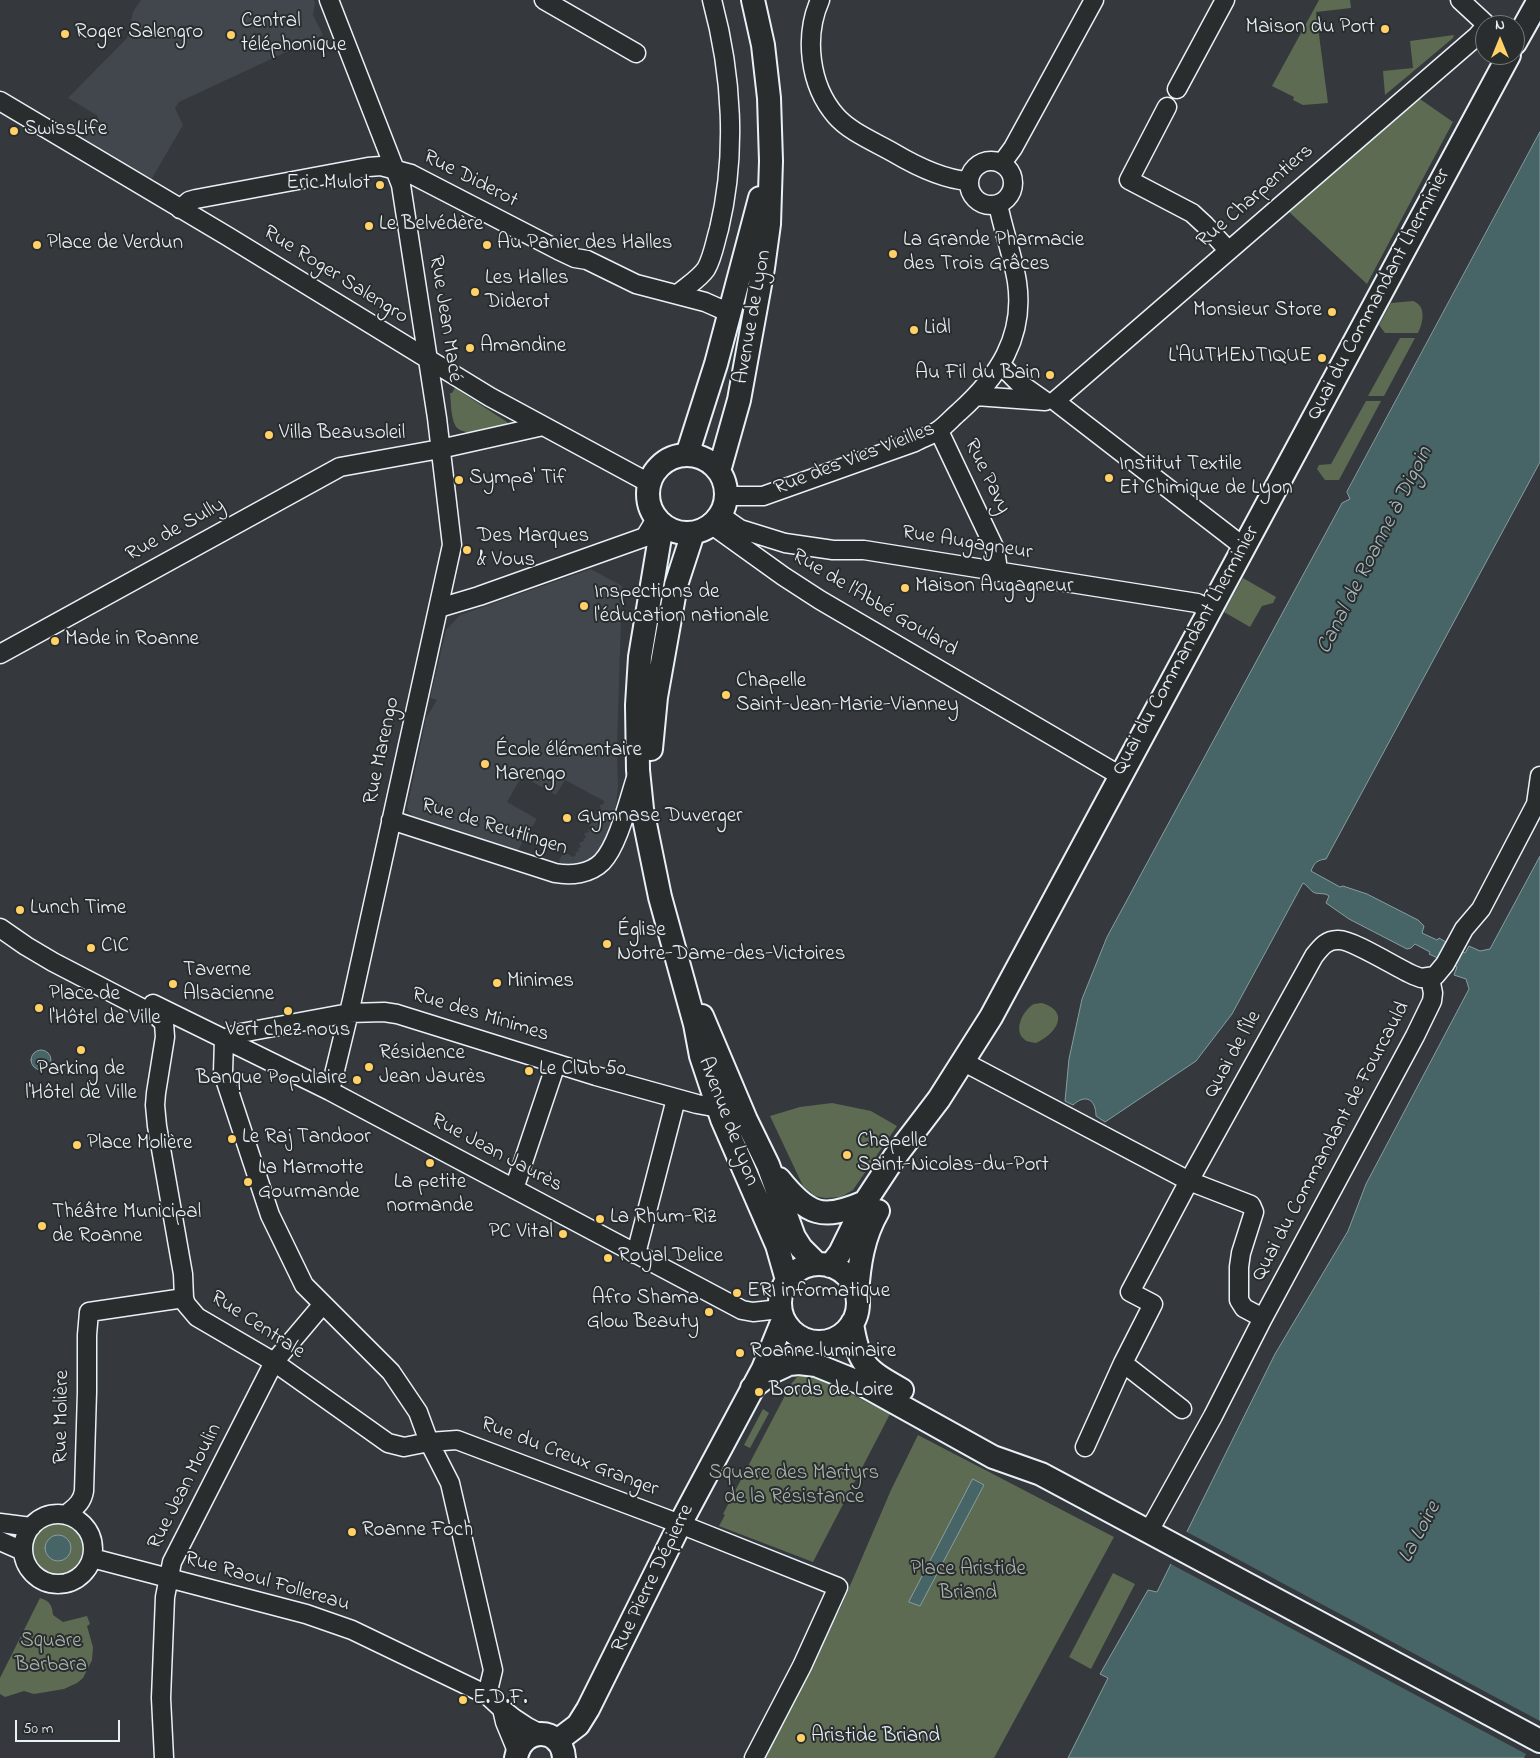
<!DOCTYPE html>
<html>
<head>
<meta charset="utf-8">
<style>
  body { margin:0 }
  #map { position:relative; width:1540px; height:1758px; overflow:hidden; background:#35383c; font-family:"Indie Flower",sans-serif }
  canvas { display:block }
  .north { position:absolute; left:1475px; top:15px; width:50px; height:50px; box-sizing:border-box; background:#2a2d2e; border:1px solid #767b7f; border-radius:50%; rotate:0deg; font-size:14px; font-weight:700; line-height:20px; text-align:center; color:#e8f1f8 }
  .north::after { content:''; display:block; margin:auto; width:18px; height:22px; background:#ffd166; clip-path:polygon(50% 0,100% 100%,50% 72%,0 100%) }
  .scale { position:absolute; left:15px; top:1720px; width:105px; height:22px; box-sizing:border-box; border:2px solid #e8f1f8; border-top:0; padding-left:6px; font-size:15px; line-height:18px; white-space:nowrap; color:#e8f1f8; -webkit-text-stroke:4px #2a2d2e; paint-order:stroke }
</style>
</head>
<body>
<div id="map">
<canvas width="1540" height="1758"></canvas>
<div class="north">N</div>
<div class="scale">50 m</div>
</div>
<script>
const context = document.querySelector('canvas').getContext('2d');
context.lineJoin = 'round';
function fillPath(path, color) { context.fillStyle = color; context.fill(path, 'evenodd'); }
function stroke(path, color, width, dash) { context.strokeStyle = color; context.lineWidth = width; context.lineCap = dash ? 'butt' : 'round'; context.setLineDash(dash || []); context.stroke(path); }
function drawText(font, color, halo, rows, align = 'center') {
  context.font = font + ' "Indie Flower",sans-serif'; context.lineWidth = 4; context.setLineDash([]); context.textBaseline = 'middle'; context.strokeStyle = halo; context.fillStyle = color; for (const [text, x, y, turn = 0] of rows) {
    context.save(); context.translate(x, y); context.rotate((+turn || 0) * Math.PI / 180); context.textAlign = isNaN(turn) ? turn : align; if (halo) context.strokeText(text, 0, 0); context.fillText(text, 0, 0); context.restore();
  }
}
fillPath(new Path2D(`
  M141,0H314L315,3L313,15L323,35L179,102L175,108L183,125L151,180L84,140L98,116L68,98L127,38L133,12Z
  M591,569L622,586L617,748L618,787L616,806L608,833L601,848L590,860L581,864L569,866L560,864L559,860L564,852L573,857L576,855L575,852L579,851L578,848L581,847L579,843L584,841L583,839L586,838L584,833L589,832L588,829H591L589,825L596,820L594,815L599,814L598,811L601,810L600,805L604,804V801L565,780L556,795L522,776L507,802L537,819L518,850L412,816L407,808L426,718L437,700L430,698L446,630L460,615Z`), '#42464d');
fillPath(new Path2D(`
  M1319,0H1350L1351,8L1316,12L1328,103L1303,105L1293,100L1294,97L1272,86Z
  M1454,35L1453,38L1385,95L1383,71L1413,68L1410,41Z
  M1420,99L1453,122L1367,284L1288,211Z
  M1413,301C1427,306 1423,323 1418,333H1385L1379,325L1391,303Z
  M1400,338H1415L1384,396H1368Z
  M455,388L507,422L508,426C496,429 462,439 455,425C451,417 451,403 450,393H452Z
  M1366,401H1381L1339,480H1325L1317,469L1319,465L1331,464Z
  M1243,578L1276,597L1273,603L1262,606L1250,627L1224,612Z
  M1042,1003C1071,1012 1056,1034 1036,1043C1032,1042 1026,1042 1024,1039C1013,1030 1023,1010 1034,1004C1035,1004 1041,1003 1042,1003Z
  M832,1103L871,1111L897,1126L853,1190L841,1197L825,1198L815,1196L803,1186L770,1116L800,1107Z
  M805,1374L818,1377L890,1414L813,1562L719,1526L725,1515L723,1514L791,1384L797,1377Z
  M763,1409L769,1413L750,1448L744,1445Z
  M918,1435L1114,1537L994,1758H761L840,1609L891,1490Z
  M31 1548a27 27 0 1 1 54 0a27 27 0 1 1-54 0Z
  M1113,1573L1135,1584L1091,1669L1069,1657Z
  M40,1598C50,1601 52,1605 53,1615L63,1622L87,1616L90,1624L87,1626L93,1647L92,1660L83,1678L77,1683L64,1689L34,1694L24,1691L5,1697L0,1694V1678Z`), '#5d6b53');
const water = new Path2D(`
  M1540,132V462L1326,859C1317,860 1314,863 1311,871L1340,887L1343,886L1367,894L1418,920L1424,926L1422,933L1437,940L1439,938L1465,953L1469,946L1480,951L1490,949L1540,856V1731L1526,1758H1068L1108,1678L1100,1674L1148,1590L1157,1592L1275,1354L1348,1231L1366,1184L1469,989L1466,979L1454,975L1457,967L1429,954L1430,952L1415,944L1411,948L1407,949L1349,919L1326,903L1329,896C1324,892 1318,895 1313,892C1309,889 1307,885 1303,883L1232,1014L1196,1061L1105,1122L1096,1116C1096,1100 1086,1093 1073,1105L1065,1101L1069,1059L1082,999L1107,937L1342,503L1350,499L1347,492Z
  M31 1060a10 10 0 1 1 20 0a10 10 0 1 1-20 0Z
  M973,1479L984,1485L920,1606L909,1602Z
  M45 1548a13 13 0 1 1 26 0a13 13 0 1 1-26 0Z`);
fillPath(water, '#476567');
stroke(water, '#879da1', 1);
fillPath(new Path2D(`
  M1185,1531L1540,1721V1736L1529,1758H1524L1526,1754L1169,1563Z`), '#35383c');
const minor = new Path2D(`
  M329,0L401,185L437,418L452,545L352,1000L330,1091
  M544,0L636,53
  M820,0C804,36 809,85 836,116C850,132 875,142 894,153C916,166 942,179 968,181
  M1460,0L1487,25
  M1177,89L1225,0
  M0,101L227,236L490,397L649,483
  M1167,107L1129,180L1192,213L1205,225L1228,250
  M969 183a22 22 0 1 1 44 0a22 22 0 1 1-44 0Z
  M1002,163L1013,148L1094,0
  M180,209L189,201L196,199L368,167L381,166L411,174L558,250L575,258L587,260L636,284L705,302L730,313
  M678,294C687,286 699,279 706,269C713,257 715,242 719,229C737,154 732,74 712,0
  M976,396L1045,401L1018,382L1001,365
  M1055,401L1477,36L1485,27
  M1055,401L1244,547
  M939,431L995,549L997,563L996,572
  M727,496H763L915,442C922,438 932,435 939,430C946,425 952,418 959,412C998,377 1025,337 1017,282C1013,256 1003,230 998,204
  M720,515L740,529L785,543L833,550H864L1197,603L1210,610
  M712,525L783,576L820,600L1119,775
  M439,608L479,596L645,537L656,519
  M0,654L340,467L440,449L543,426
  M391,820L555,873C571,876 590,874 602,862C619,844 629,798 637,775
  M0,928L26,946L53,962L157,1016L164,1023L165,1037L156,1093L155,1105L157,1126L183,1274L184,1298L186,1304L197,1317L274,1362L388,1443L404,1447L429,1442L457,1440L680,1524L838,1587L802,1666L754,1758
  M153,1004L330,1091L742,1310L753,1312L780,1309
  M224,1039L223,1073L270,1215L304,1285L391,1372L418,1412L429,1442L450,1483L493,1670L487,1695
  M224,1039L241,1033L349,1013L384,1012L397,1014L596,1076L697,1104L719,1108
  M964,1062L1189,1181L1251,1205L1254,1212L1241,1253L1239,1267V1300L1244,1308L1263,1318
  M514,1189L556,1064
  M635,1254L638,1246L676,1099
  M1182,1409L1123,1363L1153,1304L1130,1292L1189,1181L1314,956C1321,947 1327,939 1339,940C1353,940 1397,968 1413,975L1421,978L1435,976L1445,964L1464,929L1481,909L1536,804L1540,776
  M1085,1447L1123,1363
  M23 1549a35 35 0 1 1 70 0a35 35 0 1 1-70 0Z
  M66,1515C75,1507 82,1503 84,1491L87,1392V1335L89,1312L184,1298
  M0,1523L31,1527
  M1149,1531L1213,1416L1263,1318L1415,1036L1432,1001L1433,993L1430,978
  M0,1541L23,1551
  M92,1558L306,1614L352,1630L487,1695C503,1711 521,1725 541,1734
  M502,1709L505,1722L517,1751
  M164,1758L161,1698L165,1597L172,1562L274,1362L323,1304`);
const major = new Path2D(`
  M1515,43L1539,0
  M648 494a39 39 0 1 1 78 0a39 39 0 1 1-78 0Z
  M687,455L716,364L760,198
  M719,471L739,400L763,268L769,224L771,161L769,98L763,45L753,0
  M662,525L640,657L637,705L638,770L642,809L660,897L695,1024L701,1056L722,1119L777,1245L787,1280
  M651,749L656,697L676,585L693,533
  M702,1016L746,1120L768,1165L794,1237L801,1248L817,1264
  M779,1179C808,1215 822,1221 865,1202
  M780 1303a39 39 0 1 1 78 0a39 39 0 1 1-78 0Z
  M830,1266L840,1253L865,1202L894,1158L939,1099L991,1017L1509,55
  M857,1294C859,1264 863,1237 878,1211
  M852,1323C858,1364 866,1370 902,1390
  M752,1388L774,1371L789,1364L799,1363L816,1365L858,1382L993,1457L1041,1474L1540,1741
  M557,1741L578,1725L588,1709L680,1524L763,1369L783,1320
  M516,1758C521,1726 562,1726 564,1758`);
stroke(minor, '#e8f1f8', 21);
stroke(major, '#e8f1f8', 26);
stroke(minor, '#2a2d2e', 18);
stroke(major, '#2a2d2e', 22);
for (const [x, y, r, color] of [
  [1385,29,5,"#ffd166"],
  [65,34,5,"#ffd166"],
  [231,35,5,"#ffd166"],
  [14,131,5,"#ffd166"],
  [380,185,5,"#ffd166"],
  [369,226,5,"#ffd166"],
  [37,245,5,"#ffd166"],
  [487,245,5,"#ffd166"],
  [893,254,5,"#ffd166"],
  [475,292,5,"#ffd166"],
  [1332,312,5,"#ffd166"],
  [914,330,5,"#ffd166"],
  [470,348,5,"#ffd166"],
  [1322,358,5,"#ffd166"],
  [1050,375,5,"#ffd166"],
  [269,435,5,"#ffd166"],
  [1109,478,5,"#ffd166"],
  [459,480,5,"#ffd166"],
  [467,550,5,"#ffd166"],
  [905,588,5,"#ffd166"],
  [584,606,5,"#ffd166"],
  [55,641,5,"#ffd166"],
  [726,695,5,"#ffd166"],
  [485,764,5,"#ffd166"],
  [567,818,5,"#ffd166"],
  [20,910,5,"#ffd166"],
  [607,944,5,"#ffd166"],
  [91,948,5,"#ffd166"],
  [497,983,5,"#ffd166"],
  [173,984,5,"#ffd166"],
  [39,1008,5,"#ffd166"],
  [288,1011,5,"#ffd166"],
  [81,1050,5,"#ffd166"],
  [369,1067,5,"#ffd166"],
  [529,1071,5,"#ffd166"],
  [357,1080,5,"#ffd166"],
  [232,1139,5,"#ffd166"],
  [77,1145,5,"#ffd166"],
  [847,1155,5,"#ffd166"],
  [430,1163,5,"#ffd166"],
  [248,1182,5,"#ffd166"],
  [600,1219,5,"#ffd166"],
  [42,1226,5,"#ffd166"],
  [563,1234,5,"#ffd166"],
  [608,1258,5,"#ffd166"],
  [737,1293,5,"#ffd166"],
  [709,1312,5,"#ffd166"],
  [740,1353,5,"#ffd166"],
  [759,1392,5,"#ffd166"],
  [352,1532,5,"#ffd166"],
  [463,1700,5,"#ffd166"],
  [801,1738,5,"#ffd166"]
]) { const dot = new Path2D(); dot.arc(x, y, r, 0, 2 * Math.PI); context.fillStyle = color; context.fill(dot); stroke(dot, '#2a2d2e', 2); }
drawText('21px', '#e8f1f8', '#2a2d2e', [
  ["Central",241,23],
  ["téléphonique",241,47],
  ["Maison du Port",1375,29,"right"],
  ["Roger Salengro",75,34],
  ["SwissLife",24,131],
  ["Eric Mulot",370,185,"right"],
  ["Le Belvédère",379,226],
  ["La Grande Pharmacie",903,242],
  ["des Trois Grâces",903,266],
  ["Place de Verdun",47,245],
  ["Au Panier des Halles",497,245],
  ["Les Halles",485,280],
  ["Diderot",485,304],
  ["Monsieur Store",1322,312,"right"],
  ["Lidl",924,330],
  ["Amandine",480,348],
  ["L'AUTHENTIQUE",1312,358,"right"],
  ["Au Fil du Bain",1040,375,"right"],
  ["Villa Beausoleil",279,435],
  ["Institut Textile",1119,466],
  ["Et Chimique de Lyon",1119,490],
  ["Sympa' Tif",469,480],
  ["Des Marques",477,538],
  ["& Vous",477,562],
  ["Maison Augagneur",915,588],
  ["Inspections de",594,594],
  ["l'éducation nationale",594,618],
  ["Made in Roanne",65,641],
  ["Chapelle",736,683],
  ["Saint-Jean-Marie-Vianney",736,707],
  ["École élémentaire",495,752],
  ["Marengo",495,776],
  ["Gymnase Duverger",577,818],
  ["Lunch Time",30,910],
  ["Église",617,932],
  ["Notre-Dame-des-Victoires",617,956],
  ["CIC",101,948],
  ["Taverne",183,972],
  ["Alsacienne",183,996],
  ["Minimes",507,983],
  ["Place de",49,996],
  ["l'Hôtel de Ville",49,1020],
  ["Vert chez nous",288,1032,"center"],
  ["Résidence",379,1055],
  ["Jean Jaurès",379,1079],
  ["Parking de",81,1071,"center"],
  ["l'Hôtel de Ville",81,1095,"center"],
  ["Le Club 50",539,1071],
  ["Banque Populaire",347,1080,"right"],
  ["Le Raj Tandoor",242,1139],
  ["Chapelle",857,1143],
  ["Saint-Nicolas-du-Port",857,1167],
  ["Place Molière",87,1145],
  ["La Marmotte",258,1170],
  ["Gourmande",258,1194],
  ["La petite",430,1184,"center"],
  ["normande",430,1208,"center"],
  ["Théâtre Municipal",52,1214],
  ["de Roanne",52,1238],
  ["La Rhum-Riz",610,1219],
  ["PC Vital",553,1234,"right"],
  ["Royal Delice",618,1258],
  ["ERI informatique",747,1293],
  ["Afro Shama",699,1300,"right"],
  ["Glow Beauty",699,1324,"right"],
  ["Roanne luminaire",750,1353],
  ["Bords de Loire",769,1392],
  ["Roanne Foch",362,1532],
  ["E.D.F.",473,1700],
  ["Aristide Briand",811,1738]
], 'left');
drawText('21px', '#e8f1f8', '#2a2d2e', [
  ["Rue Diderot",470,180,27],
  ["Rue Charpentiers",1256,197,-41],
  ["Rue Roger Salengro",335,276,32],
  ["Quai du Commandant Lherminier",1380,295,-62],
  ["Avenue de Lyon",754,317,-80],
  ["Rue Jean Macé",444,319,81],
  ["Rue des Vies Vieilles",855,460,-21],
  ["Rue Pavy",986,477,64],
  ["Rue de Sully",176,531,-29],
  ["Rue Augagneur",967,544,9],
  ["Rue de l'Abbé Goulard",874,604,31],
  ["Quai du Commandant Lherminier",1187,651,-61],
  ["Rue Marengo",383,751,-78],
  ["Rue de Reutlingen",494,828,17],
  ["Rue des Minimes",480,1016,17],
  ["Quai de l'Île",1234,1055,-61],
  ["Avenue de Lyon",727,1122,69],
  ["Quai du Commandant de Fourcauld",1332,1142,-62],
  ["Rue Jean Jaurès",496,1154,28],
  ["Rue Centrale",257,1326,33],
  ["Rue Molière",63,1417,-89],
  ["Rue du Creux Granger",569,1458,21],
  ["Rue Jean Moulin",186,1487,-63],
  ["Rue Pierre Dépierre",654,1579,-64],
  ["Rue Raoul Follereau",267,1583,16]
]);
drawText('21px', '#a9b5ae', '#2a2d2e', [
  ["Square des Martyrs",794,1475],
  ["de la Résistance",794,1499],
  ["Place Aristide",968,1571],
  ["Briand",968,1595],
  ["Square",51,1643],
  ["Barbara",51,1667]
]);
drawText('italic 22px', '#a8b9be', '#2a2d2e', [
  ["Canal de Roanne à Digoin",1376,551,-63],
  ["La Loire",1421,1533,-62]
]);
</script>
</body>
</html>
